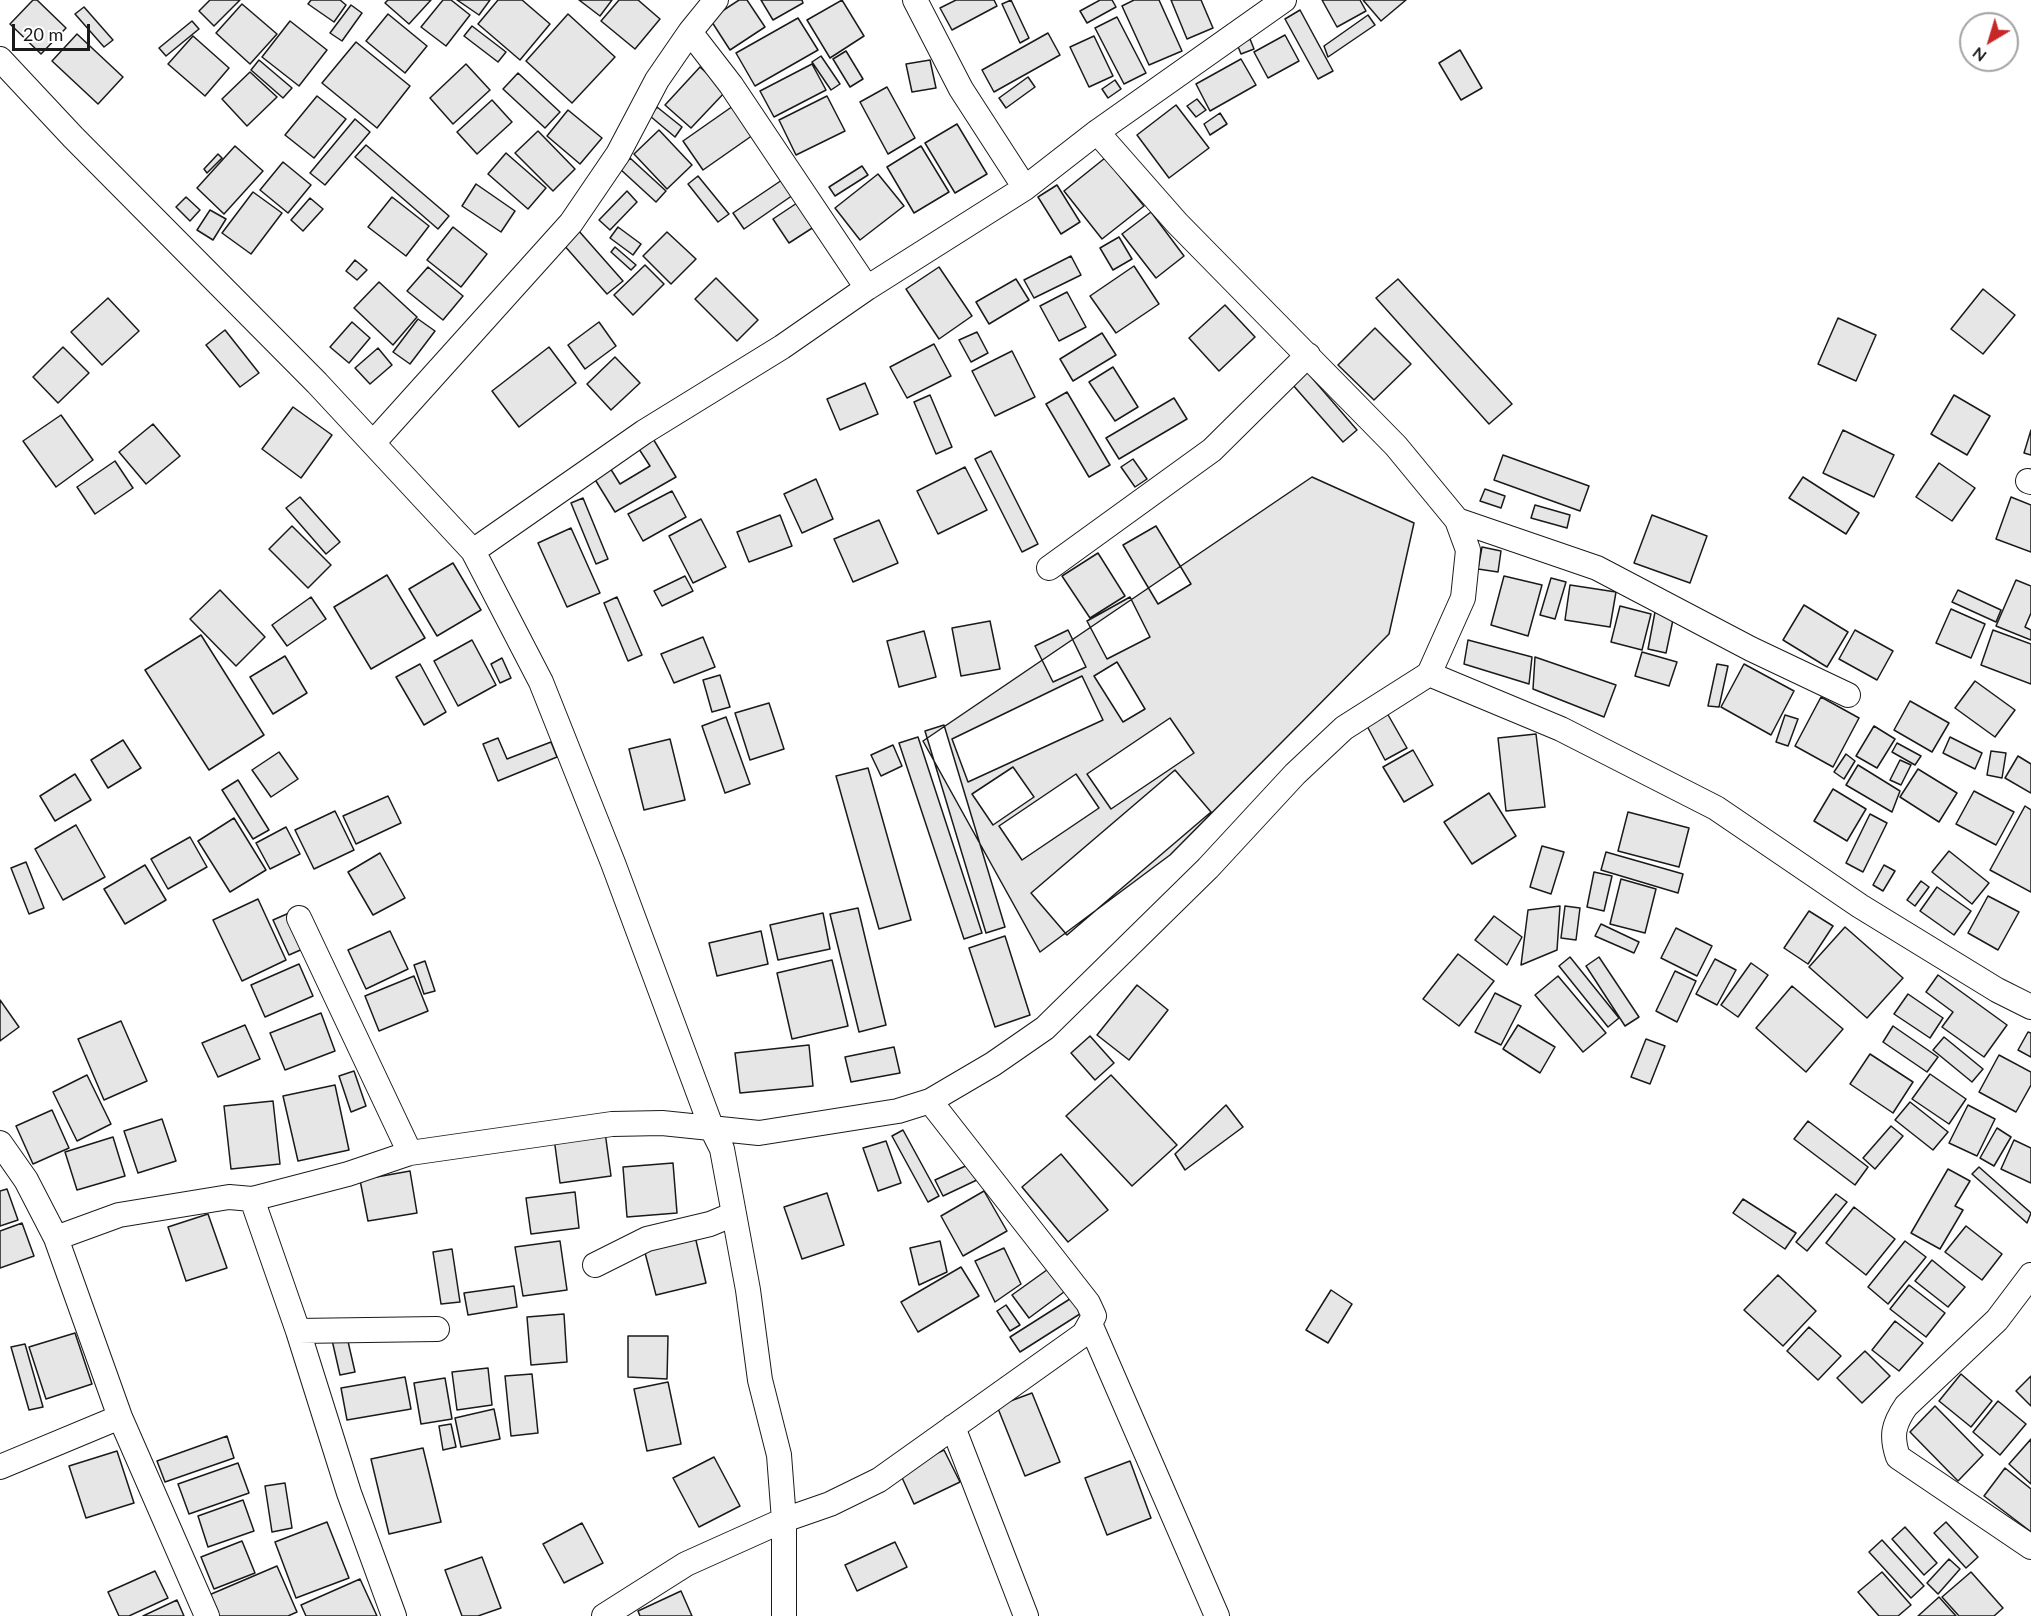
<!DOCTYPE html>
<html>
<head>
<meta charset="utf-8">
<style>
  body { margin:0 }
  #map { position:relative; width:2031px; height:1616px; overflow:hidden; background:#fff; font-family:Lato,sans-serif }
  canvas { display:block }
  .north { position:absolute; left:1959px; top:12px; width:60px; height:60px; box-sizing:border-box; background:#fff; border:2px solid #a3a3a3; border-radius:50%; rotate:218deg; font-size:16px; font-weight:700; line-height:24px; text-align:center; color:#1a1a1a }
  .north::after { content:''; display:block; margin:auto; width:21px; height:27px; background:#c62828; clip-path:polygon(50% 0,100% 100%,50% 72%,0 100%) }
  .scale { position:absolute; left:12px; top:24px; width:78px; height:27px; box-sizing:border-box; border:3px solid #1a1a1a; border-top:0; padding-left:8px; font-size:18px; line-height:21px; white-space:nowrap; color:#1a1a1a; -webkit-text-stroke:4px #fff; paint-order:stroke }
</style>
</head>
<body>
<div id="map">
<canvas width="2031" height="1616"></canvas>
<div class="north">N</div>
<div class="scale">20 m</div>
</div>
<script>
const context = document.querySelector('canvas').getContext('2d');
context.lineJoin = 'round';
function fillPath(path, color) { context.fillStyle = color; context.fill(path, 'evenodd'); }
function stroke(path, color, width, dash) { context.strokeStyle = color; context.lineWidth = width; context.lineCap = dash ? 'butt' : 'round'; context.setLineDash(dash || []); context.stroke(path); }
const building = new Path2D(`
  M33,0H37L66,28L41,54L10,24Z
  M210,0H240L214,26L199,11Z
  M311,0H340L346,5L334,22L308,4Z
  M388,0H431L409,24L385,3Z
  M443,0H451L470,15L446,46L421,27Z
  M457,0H490L479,15Z
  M498,0H522L550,24L520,60L478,24Z
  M579,0H612L600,16Z
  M619,0H638L660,19L635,49L601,21Z
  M739,0H747L765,27L730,50L710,19Z
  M761,0H802L803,3L773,20Z
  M842,0L864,36L830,58L807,20Z
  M956,0H994L997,6L952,30L940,8Z
  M1011,0L1029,38L1020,43L1002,4Z
  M1100,0H1112L1116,7L1087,23L1080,11Z
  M1134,0H1159L1182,51L1149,65L1122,6Z
  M1171,0H1201L1213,28L1187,39Z
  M1322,0H1360L1366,11L1337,27Z
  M1363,0H1406L1381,21Z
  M242,4L277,34L250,64L216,33Z
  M351,5L362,13L342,41L330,33Z
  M84,7L113,40L104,47L75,14Z
  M1300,10L1333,71L1318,79L1285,19Z
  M388,14L427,46L405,73L366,41Z
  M568,14L615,57L572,103L526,61Z
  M1368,15L1375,25L1328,57L1324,46Z
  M1117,17L1146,73L1124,84L1095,28Z
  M798,18L818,50L755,86L736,53Z
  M192,21L199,29L166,56L159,48Z
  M290,21L327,50L299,86L262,57Z
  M472,26L506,52L498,62L464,36Z
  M1048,33L1060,55L994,92L982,70Z
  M77,34L123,77L98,104L52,61Z
  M1285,35L1299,61L1268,78L1254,52Z
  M193,36L229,68L205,96L168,64Z
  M1094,36L1113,76L1089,87L1070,47Z
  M1250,39L1254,49L1241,54L1237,44Z
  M356,42L410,86L377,128L322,83Z
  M1460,50L1482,88L1461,100L1439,63Z
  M846,51L863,79L850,87L833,59Z
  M821,56L840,84L831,90L812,62Z
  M1241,59L1256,85L1210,111L1196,84Z
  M259,60L292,88L283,98L251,70Z
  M930,60L936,88L912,92L906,64Z
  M466,64L490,90L453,124L430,98Z
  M812,64L826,90L774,117L760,91Z
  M700,67L726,91L691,128L665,105Z
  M250,72L277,97L247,126L222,99Z
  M518,73L560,112L545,128L503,89Z
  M1028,77L1035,87L1006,108L999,98Z
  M1115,80L1121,89L1108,98L1102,89Z
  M887,87L915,138L888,154L860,102Z
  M317,96L346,119L314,158L285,135Z
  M827,96L845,131L796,155L779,120Z
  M1197,99L1206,110L1196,117L1187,106Z
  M492,100L512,122L477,154L457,132Z
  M1176,105L1209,148L1169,178L1137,135Z
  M733,106L753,135L703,170L683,141Z
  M657,107L682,127L675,137L650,116Z
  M568,110L602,138L580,164L547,136Z
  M1220,113L1227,124L1210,135L1204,124Z
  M355,119L370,132L325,185L310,173Z
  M957,124L987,174L955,193L925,143Z
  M659,130L692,165L667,189L634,154Z
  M538,131L575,169L553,191L515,153Z
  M366,145L449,216L438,229L355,157Z
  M235,146L263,171L224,214L197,188Z
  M921,146L949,192L914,213L887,167Z
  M506,153L546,188L528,209L488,174Z
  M218,154L222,158L207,173L204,169Z
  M630,158L666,191L656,202L620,169Z
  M1105,158L1144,206L1102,239L1064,191Z
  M283,162L311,185L288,213L260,190Z
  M862,166L868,175L835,196L829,187Z
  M878,174L904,206L860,240L835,208Z
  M698,176L729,214L718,222L688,184Z
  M782,180L793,195L744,229L733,213Z
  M476,184L515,211L501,232L462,206Z
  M1057,185L1080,222L1061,234L1038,197Z
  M627,191L637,202L610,230L599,220Z
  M253,192L282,213L251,254L222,233Z
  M186,197L200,210L190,221L176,207Z
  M392,197L429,226L406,256L368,227Z
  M310,198L323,209L303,231L291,220Z
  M800,201L817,225L789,243L773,219Z
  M210,210L226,219L213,240L197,230Z
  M1151,212L1184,256L1156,278L1122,234Z
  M453,227L487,254L461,287L427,260Z
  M618,227L641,244L633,255L610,238Z
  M578,230L623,281L607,294L563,244Z
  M667,232L696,259L671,284L643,256Z
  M1119,237L1132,259L1113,270L1100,248Z
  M615,247L636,265L631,270L611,252Z
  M1071,256L1081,275L1034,298L1024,280Z
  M355,260L367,270L357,280L346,271Z
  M645,265L664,284L633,315L614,295Z
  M1134,266L1159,304L1116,333L1090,296Z
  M428,267L463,296L443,320L407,291Z
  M939,267L972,316L939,339L906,289Z
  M716,278L758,320L737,341L695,299Z
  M1016,279L1029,300L989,324L976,302Z
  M1398,279L1512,404L1489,424L1376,298Z
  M379,282L417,317L393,345L354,308Z
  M1983,289L2015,315L1983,354L1951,329Z
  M1067,292L1086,327L1059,341L1040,306Z
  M108,298L139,331L102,365L71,332Z
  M1225,305L1255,337L1219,371L1189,338Z
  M1838,318L1876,335L1856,381L1818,364Z
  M418,319L435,331L410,364L393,352Z
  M352,322L370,338L349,363L330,347Z
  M599,322L616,346L585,369L568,345Z
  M1375,328L1411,364L1374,400L1338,365Z
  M225,330L259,373L240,387L206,345Z
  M977,332L988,353L971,362L959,340Z
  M1102,333L1116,355L1073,381L1060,359Z
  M934,344L951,376L907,398L890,367Z
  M63,347L89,373L58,403L33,377Z
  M549,347L576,383L519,427L492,391Z
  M378,348L392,365L370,384L355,368Z
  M1012,351L1035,397L995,416L972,371Z
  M615,357L640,383L611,410L587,384Z
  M1113,367L1138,407L1115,421L1089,382Z
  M1306,371L1357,430L1343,442L1292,384Z
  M865,383L878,414L840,430L827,399Z
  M1067,392L1110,465L1089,477L1046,404Z
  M930,395L952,447L936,454L914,402Z
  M1954,395L1990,416L1967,455L1931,434Z
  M1174,398L1187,419L1119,459L1106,438Z
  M293,407L332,435L301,478L262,449Z
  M61,415L93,460L56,487L23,441Z
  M153,424L180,456L146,484L119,452Z
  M1843,430L1894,455L1874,497L1823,473Z
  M2031,430V455L2024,453Z
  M652,437L676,477L615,512L591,473L607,463L620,484L650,466L637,446Z
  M991,451L1038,544L1022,552L975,459Z
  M1503,455L1589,486L1580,511L1494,480Z
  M1133,459L1147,479L1135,487L1121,467Z
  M115,461L133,488L95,514L77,487Z
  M1939,463L1975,488L1952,521L1916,497Z
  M965,467L987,510L938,534L917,491Z
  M1312,477L1414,523L1389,634L1170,855L1040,952L923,741Z
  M1803,477L1859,513L1846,534L1789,498Z
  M816,479L833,519L802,533L784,494Z
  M1485,489L1505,496L1501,508L1480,501Z
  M672,491L686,517L643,541L628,514Z
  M300,497L340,542L326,554L286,508Z
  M2011,497L2031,505V552L1996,539Z
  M583,498L608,559L596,564L571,503Z
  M1535,505L1570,515L1567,528L1531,518Z
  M780,515L792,546L749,562L737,532Z
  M1652,515L1707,536L1690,583L1634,563Z
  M701,519L726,567L693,583L669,536Z
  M879,520L898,563L853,582L834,539Z
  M292,526L331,565L308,588L269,549Z
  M1156,526L1191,584L1158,604L1123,545Z
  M571,528L600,593L567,607L538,543Z
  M1482,547L1501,551L1498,572L1478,569Z
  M1098,553L1125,596L1090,618L1062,576Z
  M453,563L481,610L437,636L409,589Z
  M387,575L425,638L371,669L334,607Z
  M685,576L693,591L662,606L654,591Z
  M1504,576L1542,585L1528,636L1491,625Z
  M1551,578L1566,582L1555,619L1540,615Z
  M2016,580L2031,586V613L2025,627L2031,630V640L1996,626Z
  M1570,585L1616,592L1610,627L1565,620Z
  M220,590L265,637L236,666L190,619Z
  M1958,590L2001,610L1996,622L1952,602Z
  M311,597L326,619L287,646L272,625Z
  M617,597L642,655L628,661L604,603Z
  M1130,597L1150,637L1107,659L1087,621Z
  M1804,605L1848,632L1827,667L1783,640Z
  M1620,606L1651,614L1642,650L1611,642Z
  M1951,609L1985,624L1971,658L1936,643Z
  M1655,612L1674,615L1666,653L1648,649Z
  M990,621L1000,669L961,676L952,628Z
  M1068,630L1086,667L1053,682L1035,646Z
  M1855,630L1893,651L1877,680L1839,659Z
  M1993,630L2031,644V684L1981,665Z
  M924,631L936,677L899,687L887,641Z
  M201,635L264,735L209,770L145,670Z
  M703,637L715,667L674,683L661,654Z
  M472,640L496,685L458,706L434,661Z
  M1468,640L1532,657L1529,684L1464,664Z
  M1642,652L1677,662L1669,686L1635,676Z
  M285,656L307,693L273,714L250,677Z
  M1535,657L1616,685L1604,717L1533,689Z
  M502,658L511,678L500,683L491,664Z
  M1117,662L1145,709L1123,722L1094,676Z
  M420,664L446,712L424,725L396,677Z
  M1717,664L1728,666L1719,707L1708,706Z
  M1744,664L1794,691L1771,735L1721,707Z
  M720,675L730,707L712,712L703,680Z
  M1082,676L1103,720L968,782L952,739Z
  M1975,681L2015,710L1995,737L1955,708Z
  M1821,697L1859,718L1833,767L1795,746Z
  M1910,701L1949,723L1932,752L1894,730Z
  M769,703L784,749L750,760L735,713Z
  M1387,713L1407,748L1385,760L1366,724Z
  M1785,715L1798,719L1788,746L1776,742Z
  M726,717L750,784L725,793L702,726Z
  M1170,718L1194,753L1111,809L1087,774Z
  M944,725L1005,927L986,933L925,731Z
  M1874,726L1895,739L1877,768L1856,756Z
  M1536,734L1545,807L1506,811L1498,738Z
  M918,737L982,933L964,939L899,743Z
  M1950,737L1982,753L1975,769L1943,753Z
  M498,738L507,759L551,742L557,757L498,781L483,744Z
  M670,739L685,800L644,810L629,749Z
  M123,740L141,768L108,788L91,760Z
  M1897,743L1921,756L1915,765L1892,752Z
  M893,745L902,766L881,776L871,755Z
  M1413,750L1433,785L1404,802L1383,767Z
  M1991,751L2006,753L2002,778L1987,775Z
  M279,752L298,779L271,797L252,770Z
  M1846,754L1855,761L1844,779L1834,772Z
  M2018,756L2031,764V793L2005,778Z
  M1900,760L1911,765L1901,785L1890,780Z
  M1858,765L1900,791L1892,812L1846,785Z
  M1013,767L1034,797L993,825L972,794Z
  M868,768L911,920L879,929L836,776Z
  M1918,769L1957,793L1939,822L1900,797Z
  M1175,770L1211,812L1067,935L1031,893Z
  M75,774L91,800L55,821L40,796Z
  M1076,774L1099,808L1022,860L999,826Z
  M238,780L269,830L253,839L222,790Z
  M1833,789L1866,809L1847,841L1814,821Z
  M1974,791L2014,812L1996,845L1956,824Z
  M1489,793L1516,836L1472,864L1444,822Z
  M388,796L401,823L356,844L343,816Z
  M2025,806L2031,810V892L1990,870Z
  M335,811L354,850L314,869L295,830Z
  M1628,812L1689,828L1679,867L1618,851Z
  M1870,814L1887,823L1863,872L1846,863Z
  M234,818L266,870L230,892L198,841Z
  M76,825L105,877L63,900L35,849Z
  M286,827L300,854L270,869L256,843Z
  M190,837L207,867L168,889L151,859Z
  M1542,846L1564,852L1551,894L1530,887Z
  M1949,851L1989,883L1972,904L1932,872Z
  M1606,852L1683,874L1678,893L1601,870Z
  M380,853L405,898L373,915L348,872Z
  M26,862L44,908L29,914L11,868Z
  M145,865L166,900L125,924L104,889Z
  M1884,865L1895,871L1883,891L1873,885Z
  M1594,872L1612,876L1604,911L1587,907Z
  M1621,879L1656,889L1645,933L1610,924Z
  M1921,881L1929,887L1915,906L1907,900Z
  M1937,887L1971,911L1954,935L1920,911Z
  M1988,896L2019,912L1998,950L1968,933Z
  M258,899L286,960L242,981L213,920Z
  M1560,906L1557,950L1521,965L1528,910Z
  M1565,906L1580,908L1576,940L1561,938Z
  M858,908L886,1025L859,1032L830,914Z
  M1809,911L1833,926L1808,964L1784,948Z
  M289,913L305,948L289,955L273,920Z
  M823,913L830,949L778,960L770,925Z
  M1494,916L1522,937L1507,965L1475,940Z
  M1601,924L1639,942L1634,953L1595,936Z
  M1845,927L1903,978L1867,1018L1809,967Z
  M1676,928L1712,946L1697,976L1661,958Z
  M390,931L408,969L366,989L348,950Z
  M761,931L768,964L717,976L709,943Z
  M1005,936L1030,1015L995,1027L969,948Z
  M1458,954L1494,981L1459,1026L1423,999Z
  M1570,957L1619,1018L1608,1027L1559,966Z
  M1599,957L1639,1017L1625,1026L1586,966Z
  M1715,959L1736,970L1717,1005L1696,994Z
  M832,960L848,1026L792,1039L777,973Z
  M425,961L435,991L424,994L414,965Z
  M1751,963L1768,975L1738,1017L1721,1005Z
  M299,964L313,996L265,1017L251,985Z
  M1675,971L1696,981L1677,1022L1656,1011Z
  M1938,975L2007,1025L1984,1057L1942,1027L1953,1012L1926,992Z
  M414,976L428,1011L379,1031L365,996Z
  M1558,976L1606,1033L1583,1052L1535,995Z
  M1137,985L1168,1010L1129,1060L1097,1035Z
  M1792,986L1843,1029L1806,1072L1756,1028Z
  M1495,993L1521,1006L1501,1045L1475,1032Z
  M1908,994L1943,1018L1930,1038L1894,1014Z
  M0,1000L19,1027L0,1041Z
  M321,1013L335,1051L285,1070L270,1033Z
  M121,1021L147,1081L104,1100L78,1039Z
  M245,1025L260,1059L218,1077L202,1043Z
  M1518,1025L1555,1047L1540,1073L1503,1049Z
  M1893,1026L1938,1057L1927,1072L1883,1042Z
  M2028,1032L2031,1033V1057L2018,1050Z
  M1090,1036L1114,1063L1095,1080L1071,1053Z
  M1944,1037L1983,1069L1972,1082L1933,1050Z
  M1646,1039L1665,1046L1650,1084L1631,1077Z
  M809,1045L813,1086L740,1093L735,1053Z
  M894,1047L900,1073L851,1082L845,1057Z
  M1870,1054L1913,1082L1893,1113L1850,1084Z
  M1999,1055L2031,1072V1085L2016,1112L1979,1092Z
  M354,1071L366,1106L351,1112L339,1076Z
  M1930,1074L1966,1099L1949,1124L1912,1099Z
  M87,1075L111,1124L77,1141L53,1092Z
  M1111,1075L1177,1145L1132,1186L1066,1116Z
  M335,1085L349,1150L298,1161L283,1096Z
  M273,1101L280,1164L231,1169L224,1106Z
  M1910,1102L1948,1132L1933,1150L1895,1120Z
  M1226,1105L1243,1127L1185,1170L1175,1154Z
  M1968,1105L1995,1119L1977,1156L1949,1143Z
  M52,1110L69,1148L33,1164L16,1126Z
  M162,1119L176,1161L138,1173L124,1131Z
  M1808,1121L1868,1167L1855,1185L1794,1139Z
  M1891,1126L1903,1136L1875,1169L1863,1158Z
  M1997,1128L2011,1137L1994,1166L1980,1158Z
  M903,1130L939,1196L928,1202L892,1136Z
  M605,1132L611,1176L560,1183L554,1138Z
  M113,1137L125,1176L77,1190L65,1152Z
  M2014,1140L2031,1148V1183L2001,1169Z
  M886,1141L901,1183L878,1191L863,1148Z
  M1061,1154L1108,1210L1068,1242L1022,1187Z
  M673,1163L677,1213L627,1217L623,1167Z
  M972,1163L979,1179L943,1196L935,1180Z
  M1979,1167L2031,1213L2027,1223L1972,1174Z
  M1948,1169L1970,1181L1955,1206L1963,1210L1940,1249L1911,1233Z
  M410,1171L417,1213L368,1221L360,1180Z
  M7,1189L18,1220L0,1226V1191Z
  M984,1191L1007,1231L963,1256L941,1216Z
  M575,1192L579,1228L531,1234L526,1198Z
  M827,1193L844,1245L802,1259L784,1207Z
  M1836,1194L1847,1202L1807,1251L1796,1242Z
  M1743,1199L1796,1233L1785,1249L1733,1213Z
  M1854,1207L1895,1239L1866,1275L1826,1243Z
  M208,1214L227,1268L186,1281L168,1227Z
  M22,1223L34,1256L0,1268V1231Z
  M1966,1226L2002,1254L1982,1280L1945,1252Z
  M694,1232L706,1283L656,1295L643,1245Z
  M560,1241L567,1290L523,1296L515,1247Z
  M940,1241L947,1272L919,1285L910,1248Z
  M1905,1241L1926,1257L1888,1304L1868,1287Z
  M1004,1248L1021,1284L995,1302L975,1261Z
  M452,1249L460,1302L441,1304L433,1252Z
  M1932,1260L1965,1287L1948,1307L1915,1281Z
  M961,1267L979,1296L918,1332L901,1302Z
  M1051,1267L1068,1289L1029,1318L1012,1295Z
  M1778,1275L1816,1311L1783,1346L1744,1310Z
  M1909,1285L1945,1313L1926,1337L1890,1309Z
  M514,1286L517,1307L468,1315L464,1293Z
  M1331,1290L1352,1304L1328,1343L1306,1330Z
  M1073,1297L1083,1312L1020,1352L1010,1337Z
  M1006,1305L1020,1325L1010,1331L997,1311Z
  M564,1314L567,1362L531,1365L527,1317Z
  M1895,1321L1923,1343L1899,1371L1872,1350Z
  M1809,1327L1841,1356L1818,1380L1787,1351Z
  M75,1333L92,1384L46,1399L29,1347Z
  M628,1336H668L667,1379L628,1377Z
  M347,1337L355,1372L340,1375L332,1340Z
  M25,1344L43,1407L29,1410L11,1347Z
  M1865,1351L1890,1376L1862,1403L1837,1378Z
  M488,1368L492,1405L457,1410L452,1372Z
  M532,1374L538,1433L511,1436L505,1376Z
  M1961,1374L1992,1401L1971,1427L1939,1401Z
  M2031,1376V1406L2016,1391Z
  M405,1377L411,1409L347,1420L341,1388Z
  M445,1378L452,1419L421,1424L414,1383Z
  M668,1382L681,1444L647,1451L634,1389Z
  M1032,1393L1060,1462L1025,1476L997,1406Z
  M1998,1401L2026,1424L2000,1455L1973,1432Z
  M1935,1406L1983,1455L1958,1481L1910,1432Z
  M494,1409L500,1439L461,1447L455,1418Z
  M451,1424L456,1447L443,1450L439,1426Z
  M227,1436L234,1458L165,1482L157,1461Z
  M2031,1439V1484L2009,1464Z
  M423,1448L441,1522L389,1534L371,1459Z
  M944,1450L960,1482L914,1504L899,1471Z
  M117,1451L134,1503L86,1518L69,1466Z
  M714,1457L740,1506L699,1527L673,1478Z
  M1130,1461L1151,1518L1107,1535L1085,1478Z
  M238,1463L249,1493L189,1514L178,1484Z
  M2005,1468L2031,1489V1532L1984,1496Z
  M285,1483L292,1528L272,1532L265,1486Z
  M243,1500L254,1531L208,1547L198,1516Z
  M327,1522L349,1578L296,1598L275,1542Z
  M1946,1522L1978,1557L1966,1568L1934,1533Z
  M582,1523L603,1563L564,1583L543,1544Z
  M1905,1527L1937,1563L1924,1575L1892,1539Z
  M1882,1540L1924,1586L1911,1598L1869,1552Z
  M242,1541L255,1573L214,1589L201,1557Z
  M895,1542L907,1567L857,1591L845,1565Z
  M482,1557L501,1608L478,1616H462L445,1570Z
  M1949,1559L1960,1569L1938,1594L1927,1583Z
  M277,1566L297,1612L288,1616H218L209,1595Z
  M155,1571L168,1598L129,1616H119L108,1592Z
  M1882,1572L1911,1605L1898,1616H1879L1858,1592Z
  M1971,1572L2003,1608L1994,1616H1959L1942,1597Z
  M360,1579L377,1616H306L301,1605Z
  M681,1591L692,1616H640L638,1611Z
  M1939,1597L1956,1616H1918Z
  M177,1600L184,1616H143Z`);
fillPath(building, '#e6e6e6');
stroke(building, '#1a1a1a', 1.5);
const street = new Path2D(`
  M716,0L690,32L731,85L867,288
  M915,0L961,89L1025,188
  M0,59L73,137L317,383L473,551L541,682L613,863L712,1129L722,1149L734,1214L710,1224L647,1239L595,1265
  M373,443L571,223L618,154L657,80L690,32
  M2028,481L2031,482
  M1457,520L1597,568L1751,649L1848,695
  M473,551L644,432L782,347L867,288L1025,188L1097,132L1284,0
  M1049,568L1212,450L1308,355
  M1429,674L1561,729L1716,808L1860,906L1997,990L2031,1007
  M299,918L410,1153
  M0,1143L26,1180L56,1238L120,1417L207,1616
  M252,1199L298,1331L349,1493L394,1616
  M734,1214L748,1290L760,1380L779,1455L784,1520V1616
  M56,1238L119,1215L229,1197L252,1199L348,1174L410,1153L612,1124L662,1123L759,1133L898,1111L930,1101L993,1064L1045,1028L1208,868L1295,774L1344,728L1429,674L1463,598L1468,550L1457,520L1396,446L1177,223L1097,132
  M2031,1275L1997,1320L1906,1406C1893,1425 1891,1436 1898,1457L2031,1547
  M1091,1326L1217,1616
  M298,1331L437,1329
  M953,1427L1026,1616
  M0,1467L120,1417
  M604,1616L686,1564L784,1520L830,1504L879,1480L1084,1334L1094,1316L1088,1303L930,1101`);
stroke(street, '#1a1a1a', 26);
stroke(street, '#fff', 24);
</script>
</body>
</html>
